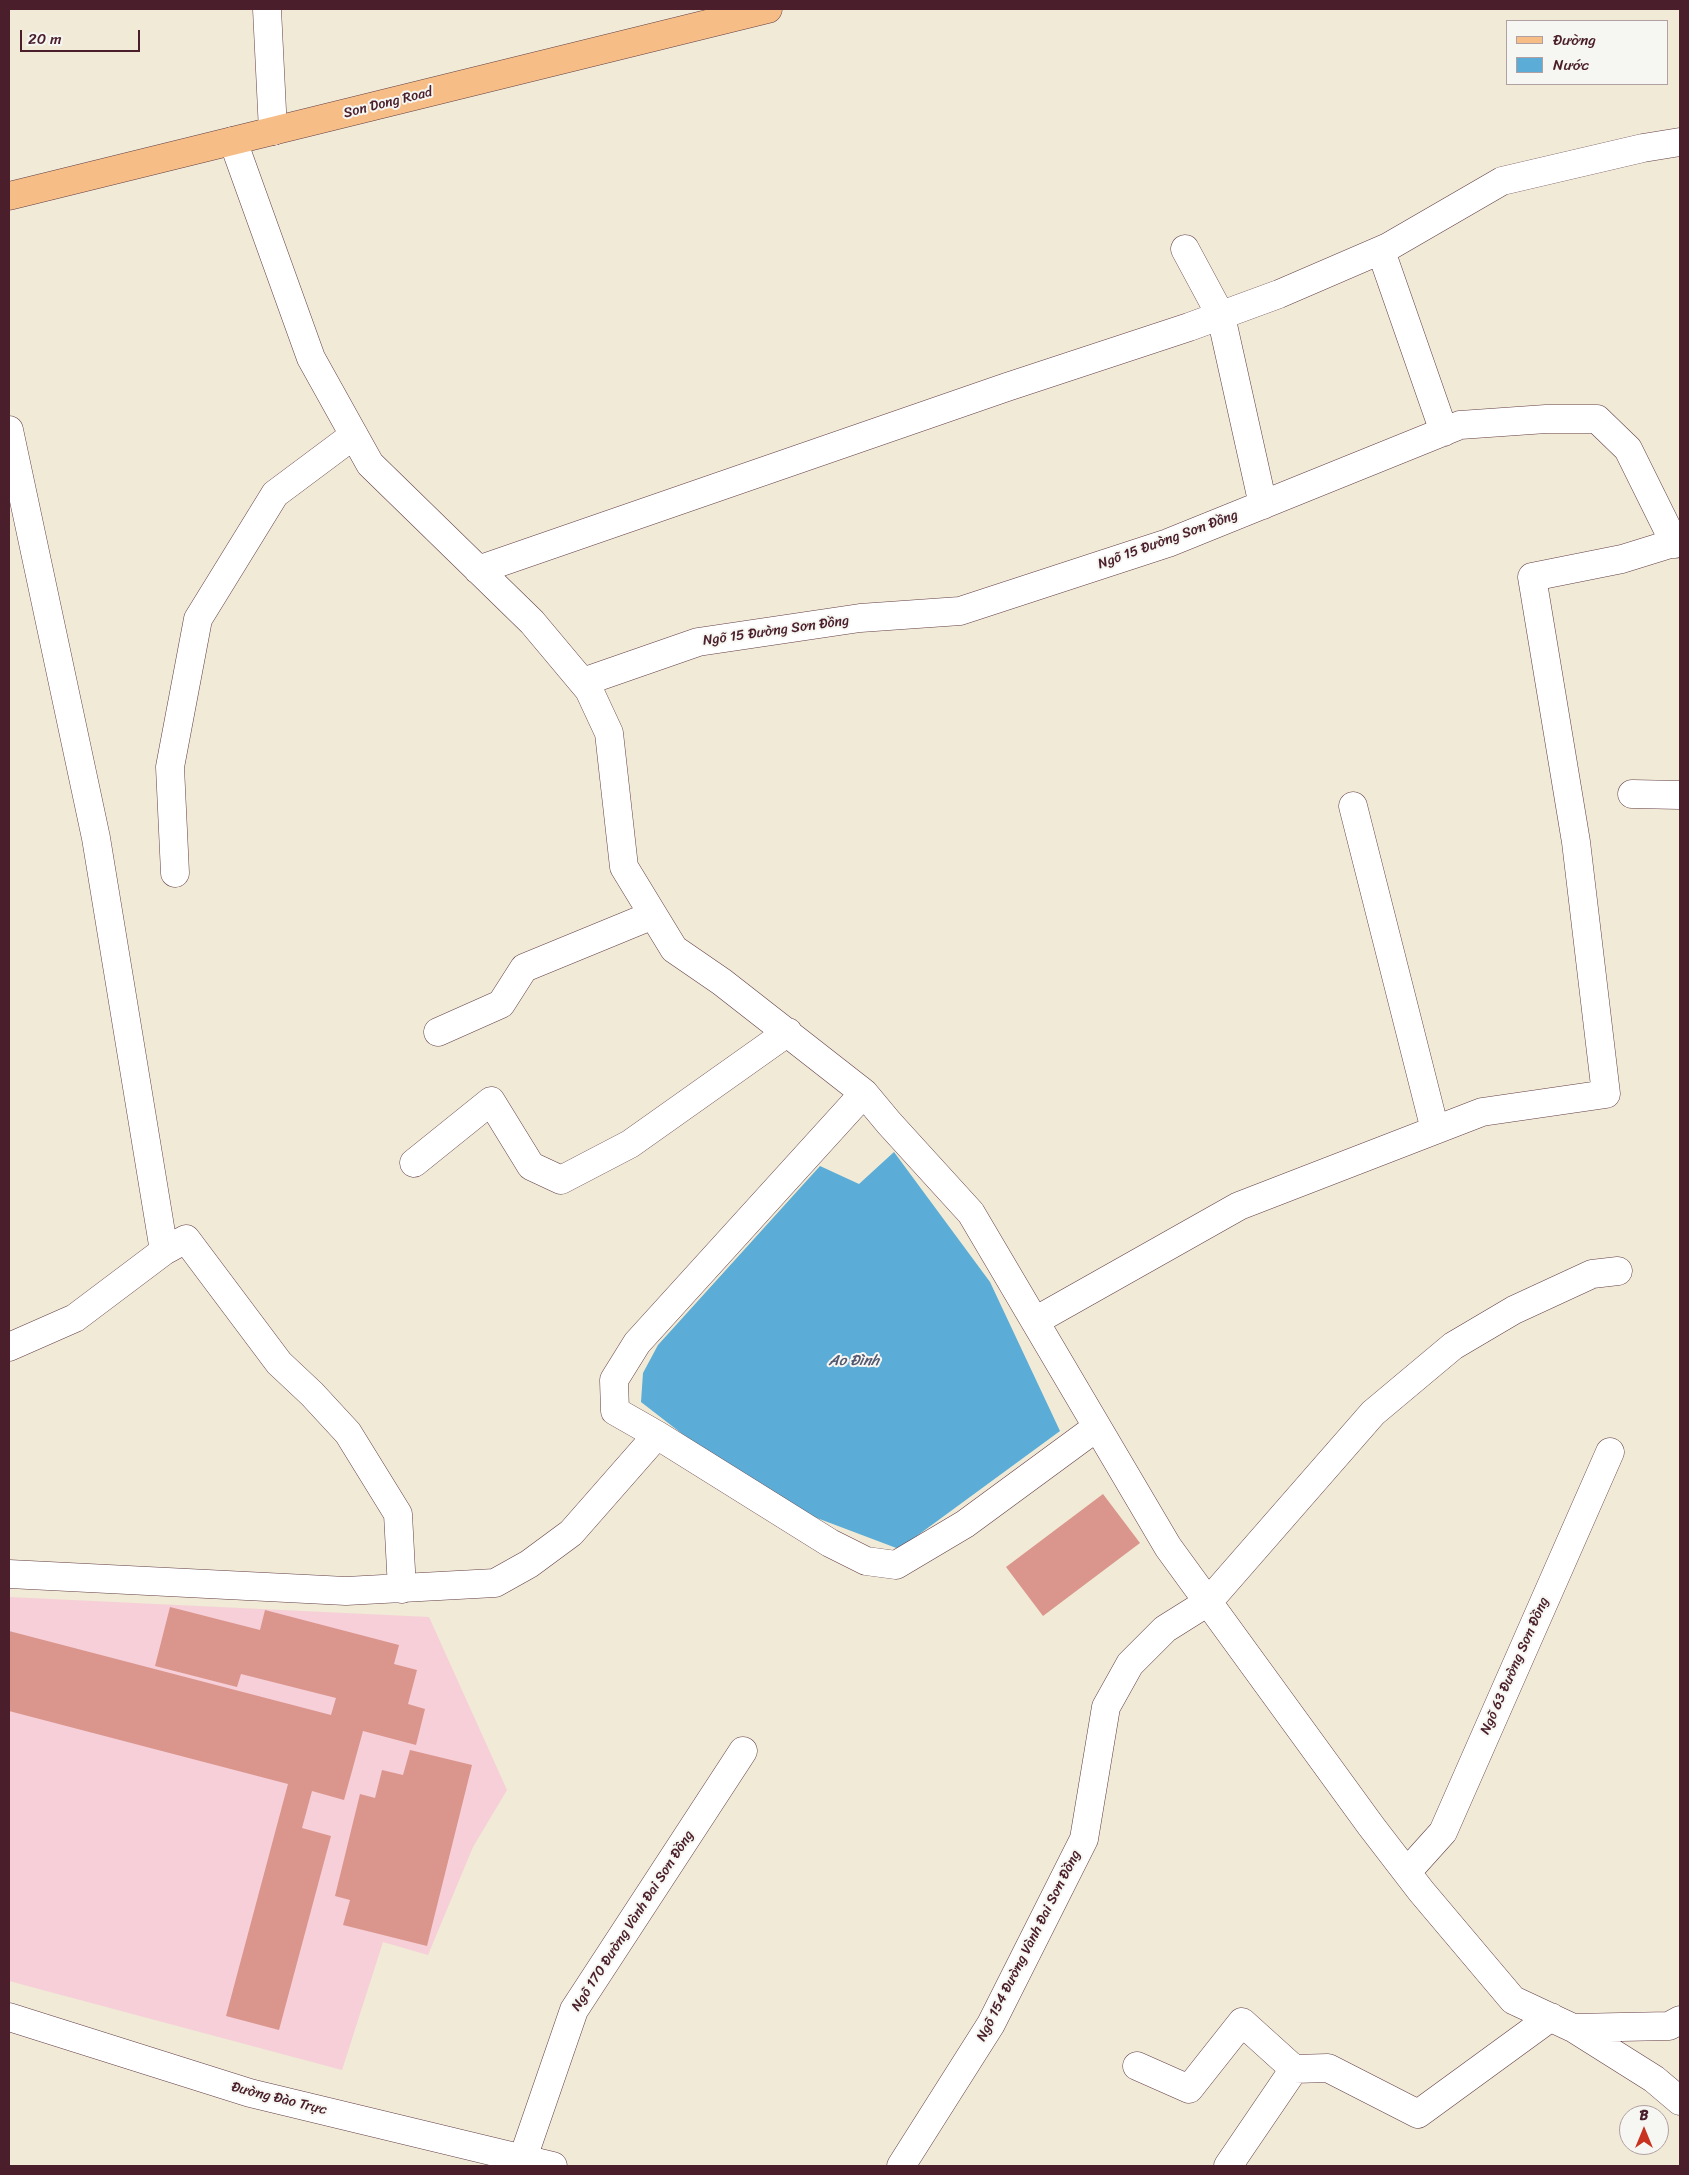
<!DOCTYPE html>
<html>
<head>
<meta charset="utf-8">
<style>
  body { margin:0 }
  #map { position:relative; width:1689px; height:2175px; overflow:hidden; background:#f0ead6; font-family:Sriracha,sans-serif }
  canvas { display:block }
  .frame { position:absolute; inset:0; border:10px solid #4a1f2b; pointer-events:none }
  .legend { position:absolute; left:1506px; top:20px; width:162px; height:65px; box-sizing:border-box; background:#f6f6f2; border:1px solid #b1a0a2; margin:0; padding:6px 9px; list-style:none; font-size:15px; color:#4a1f2b }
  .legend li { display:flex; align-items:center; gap:10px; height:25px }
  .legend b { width:25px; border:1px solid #b1a0a2 }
  .north { position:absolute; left:1619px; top:2105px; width:50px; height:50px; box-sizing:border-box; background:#f6f6f2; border:1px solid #b1a0a2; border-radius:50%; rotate:0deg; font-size:14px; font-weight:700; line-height:20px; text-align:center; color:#4a1f2b }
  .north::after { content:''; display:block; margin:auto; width:18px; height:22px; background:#c8321e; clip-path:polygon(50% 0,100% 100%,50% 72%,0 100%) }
  .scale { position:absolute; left:20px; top:30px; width:120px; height:22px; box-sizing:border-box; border:2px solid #4a1f2b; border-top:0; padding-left:6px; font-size:15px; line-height:18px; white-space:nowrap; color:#4a1f2b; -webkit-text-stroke:4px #f6f6f2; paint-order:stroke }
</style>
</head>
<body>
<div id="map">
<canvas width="1689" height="2175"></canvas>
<div class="frame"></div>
<ul class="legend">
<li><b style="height:6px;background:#f6be86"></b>Đường</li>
<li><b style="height:14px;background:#5bacd6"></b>Nước</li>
</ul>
<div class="north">B</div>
<div class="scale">20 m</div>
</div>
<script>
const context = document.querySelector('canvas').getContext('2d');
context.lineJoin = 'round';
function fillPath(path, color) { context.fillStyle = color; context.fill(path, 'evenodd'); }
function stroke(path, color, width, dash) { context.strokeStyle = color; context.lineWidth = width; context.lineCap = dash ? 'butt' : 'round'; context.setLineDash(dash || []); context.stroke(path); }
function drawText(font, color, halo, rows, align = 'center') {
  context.font = font + ' Sriracha,sans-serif'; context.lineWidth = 4; context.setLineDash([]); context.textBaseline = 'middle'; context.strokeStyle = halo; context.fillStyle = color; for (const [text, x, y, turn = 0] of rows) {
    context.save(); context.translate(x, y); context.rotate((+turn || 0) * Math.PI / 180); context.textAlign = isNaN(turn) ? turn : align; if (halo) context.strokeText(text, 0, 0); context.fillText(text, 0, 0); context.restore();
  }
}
fillPath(new Path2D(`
  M9,1597L429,1617L507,1790L473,1847L428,1955L383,1942L342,2070L9,1981Z`), '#f6cfd8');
fillPath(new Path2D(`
  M894,1152L990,1282L1060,1431L899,1549L801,1512L703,1450L641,1402L643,1373L658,1345L820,1166L859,1184Z`), '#5bacd6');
fillPath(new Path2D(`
  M1103,1494L1140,1543L1043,1616L1006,1567Z
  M170,1607L260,1630L265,1610L399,1645L394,1664L417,1670L408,1704L425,1709L416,1745L363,1731L344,1800L312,1791L302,1828L331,1836L279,2030L226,2016L288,1784L9,1711V1631L331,1715L336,1698L241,1674L237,1687L155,1666Z
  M410,1750L472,1765L427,1946L343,1925L350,1900L335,1896L360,1794L375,1798L382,1770L403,1775Z`), '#da958c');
const minor = new Path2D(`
  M267,9L273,131
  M233,141L311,358L370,464L532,622L589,690L609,733L624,867L674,949L722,982L864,1093L889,1123L971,1213L1168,1547L1371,1826L1421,1891L1513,2000L1573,2028L1669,2026L1680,2020
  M1185,249L1221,316L1263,505
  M1381,251L1444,432
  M9,430L96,838L164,1251
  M478,570L1007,387L1189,327L1279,294L1388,247L1502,181L1643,148L1680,142
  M583,682L698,642L860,618L960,611L1168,543L1460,425L1546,419H1597L1628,449L1675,544
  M1632,794L1680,795
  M1353,806L1435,1130
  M175,873L170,767L198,619L275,494L354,435
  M438,1032L501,1004L524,968L653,915
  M414,1163L491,1101L531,1166L561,1180L630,1144L788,1032
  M1035,1321L1239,1206L1482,1112L1606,1094L1576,842L1532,577L1622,559L1680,541
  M9,1347L75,1318L164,1251L186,1239L279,1363L312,1394L348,1433L398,1514L402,1589
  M657,1435L830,1543L866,1561L896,1565L965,1524L1097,1427
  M9,1574L346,1591L495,1583L529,1564L571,1533L657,1435L615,1411L614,1380L637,1343L864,1093
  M1407,1872L1443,1832L1610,1452
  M9,2017L250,2093L553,2166
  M1573,2028L1654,2079L1680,2101
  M1137,2066L1189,2089L1242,2022L1294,2069
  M523,2158L574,2010L743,1751
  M901,2166L991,2024L1084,1839L1106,1707L1130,1664L1165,1629L1208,1602L1373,1413L1453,1346L1514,1310L1592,1274L1618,1271
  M1228,2166L1294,2069L1328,2068L1418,2114L1551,2017`);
const major = new Path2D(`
  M9,196L768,9`);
stroke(minor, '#633d45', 29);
stroke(major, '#633d45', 29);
stroke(minor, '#fff', 28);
stroke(major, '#f6be86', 28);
drawText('14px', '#4a1f2b', '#f6f6f2', [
  ["Son Dong Road",388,103,-14],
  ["Ngõ 15 Đường Sơn Đồng",1168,540,-20],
  ["Ngõ 15 Đường Sơn Đồng",776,631,-8],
  ["Ngõ 63 Đường Sơn Đồng",1515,1666,-66],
  ["Ngõ 170 Đường Vành Đai Sơn Đồng",633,1921,-57],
  ["Ngõ 154 Đường Vành Đai Sơn Đồng",1029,1946,-63],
  ["Đường Đào Trực",279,2099,14]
]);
drawText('italic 15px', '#51576f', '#f6f6f2', [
  ["Ao Đình",854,1361]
]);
</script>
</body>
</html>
